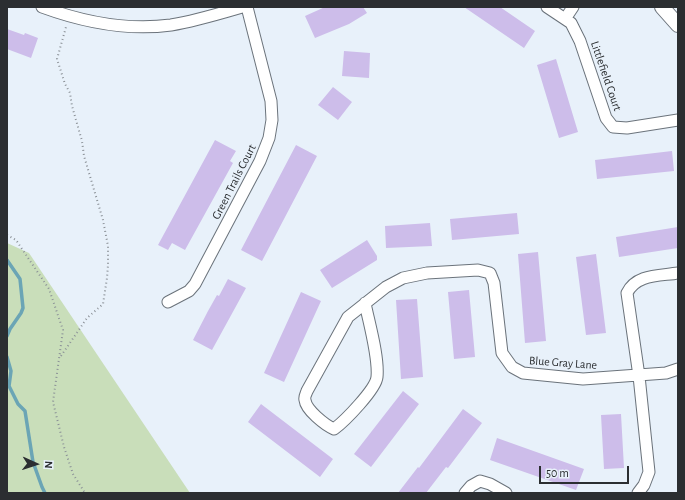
<!DOCTYPE html>
<html>
<head>
<meta charset="utf-8">
<style>
  body { margin:0 }
  #map { position:relative; width:685px; height:500px; overflow:hidden; background:#e8f1fa; font-family:"Alegreya Sans",sans-serif }
  canvas { display:block }
  .frame { position:absolute; inset:0; border:8px solid #2b2e31; pointer-events:none }
  .north { position:absolute; left:16px; top:444px; width:40px; height:40px; -webkit-text-stroke:3px #e8f1fa; paint-order:stroke; rotate:93deg; font-size:11px; font-weight:700; line-height:16px; text-align:center; color:#2b2e31 }
  .north::after { content:''; display:block; margin:auto; width:14px; height:18px; background:#2b2e31; clip-path:polygon(50% 0,100% 100%,50% 72%,0 100%) }
  .scale { position:absolute; left:539px; top:466px; width:90px; height:18px; box-sizing:border-box; border:2px solid #2b2e31; border-top:0; padding-left:5px; font-size:12px; line-height:14px; white-space:nowrap; color:#2b2e31; -webkit-text-stroke:3px #e8f1fa; paint-order:stroke }
</style>
</head>
<body>
<div id="map">
<canvas width="685" height="500"></canvas>
<div class="frame"></div>
<div class="north">N</div>
<div class="scale">50 m</div>
</div>
<script>
const context = document.querySelector('canvas').getContext('2d');
context.lineJoin = 'round';
function fillPath(path, color) { context.fillStyle = color; context.fill(path, 'evenodd'); }
function stroke(path, color, width, dash) { context.strokeStyle = color; context.lineWidth = width; context.lineCap = dash ? 'butt' : 'round'; context.setLineDash(dash || []); context.stroke(path); }
function drawText(font, color, halo, rows, align = 'center') {
  context.font = font + ' "Alegreya Sans",sans-serif'; context.lineWidth = 3; context.setLineDash([]); context.textBaseline = 'middle'; context.strokeStyle = halo; context.fillStyle = color; for (const [text, x, y, turn = 0] of rows) {
    context.save(); context.translate(x, y); context.rotate((+turn || 0) * Math.PI / 180); context.textAlign = isNaN(turn) ? turn : align; if (halo) context.strokeText(text, 0, 0); context.fillText(text, 0, 0); context.restore();
  }
}
fillPath(new Path2D(`
  M7,243L29,253L190,493H7Z`), '#c9deba');
stroke(new Path2D(`
  M7,260L20,279L23,308L21,313L10,329L7,336
  M7,357L11,371L9,386L18,404L25,411L33,462L42,487L45,493`), '#6ba5b5', 3.5);
fillPath(new Path2D(`
  M325,7H363L367,13L349,24L315,38L305,16Z
  M464,7H500L535,31L524,48Z
  M7,29L24,35L25,33L38,38L31,58L7,49Z
  M344,51L370,53L369,78L342,76Z
  M556,59L578,132L559,138L537,65Z
  M333,87L352,102L338,120L318,105Z
  M215,140L236,151L230,161L233,163L185,250L172,243L168,250L158,245Z
  M296,145L317,156L262,261L241,250Z
  M672,151L674,171L597,179L595,160Z
  M517,213L519,234L452,240L450,219Z
  M430,223L432,246L386,248L385,226Z
  M678,227V248L619,257L616,237Z
  M367,240L377,256V260L332,288L320,270Z
  M538,252L546,341L525,343L518,254Z
  M596,254L606,333L586,335L576,257Z
  M228,279L246,288L212,350L193,340L208,311L217,295L219,296Z
  M469,290L475,357L454,359L448,292Z
  M301,292L321,301L284,382L264,373Z
  M417,299L423,377L401,379L396,300Z
  M403,391L419,404L371,467L354,454Z
  M261,404L333,459L320,477L248,422Z
  M463,409L482,423L448,468L446,467L426,493H398L418,467L419,468Z
  M621,414L624,468L604,469L601,415Z
  M497,438L584,469L576,490L490,460Z`), '#cdbdea');
const minor = new Path2D(`
  M42,7C83,22 127,31 171,25C195,21 218,14 242,7
  M547,7L571,23L580,41L606,118L613,127L627,128L678,120
  M565,19L573,7
  M168,302L189,291L195,284L260,161L269,138L272,120L271,101L247,7
  M365,303C369,323 379,357 377,377C376,389 345,421 334,429C325,425 306,410 305,400C304,397 306,394 307,391L348,317L386,287L403,278L427,273L478,270L490,273L494,283L502,353L512,367L523,373L583,379L666,373L678,369
  M465,493L471,486L480,481L490,484L506,493
  M638,493L644,485L649,472L639,376L627,293C636,274 659,276 678,273`);
const tertiary = new Path2D(`
  M662,7L678,25`);
stroke(minor, '#6b737b', 13);
stroke(tertiary, '#6b737b', 16);
stroke(new Path2D(`
  M7,235L16,240L49,289L63,330L53,402L64,447L73,474L85,493
  M61,356L87,318L103,304L107,278L108,265V246L103,220L84,156L82,141L72,106L70,93L65,84L57,59L66,27`), '#8b9197', 2, [1, 3]);
stroke(minor, '#fff', 11);
stroke(tertiary, '#fff', 14);
drawText('12px', '#2b2e31', '#e8f1fa', [
  ["Littlefield Court",606,76,71],
  ["Green Trails Court",234,182,-63],
  ["Blue Gray Lane",563,363,4]
]);
</script>
</body>
</html>
